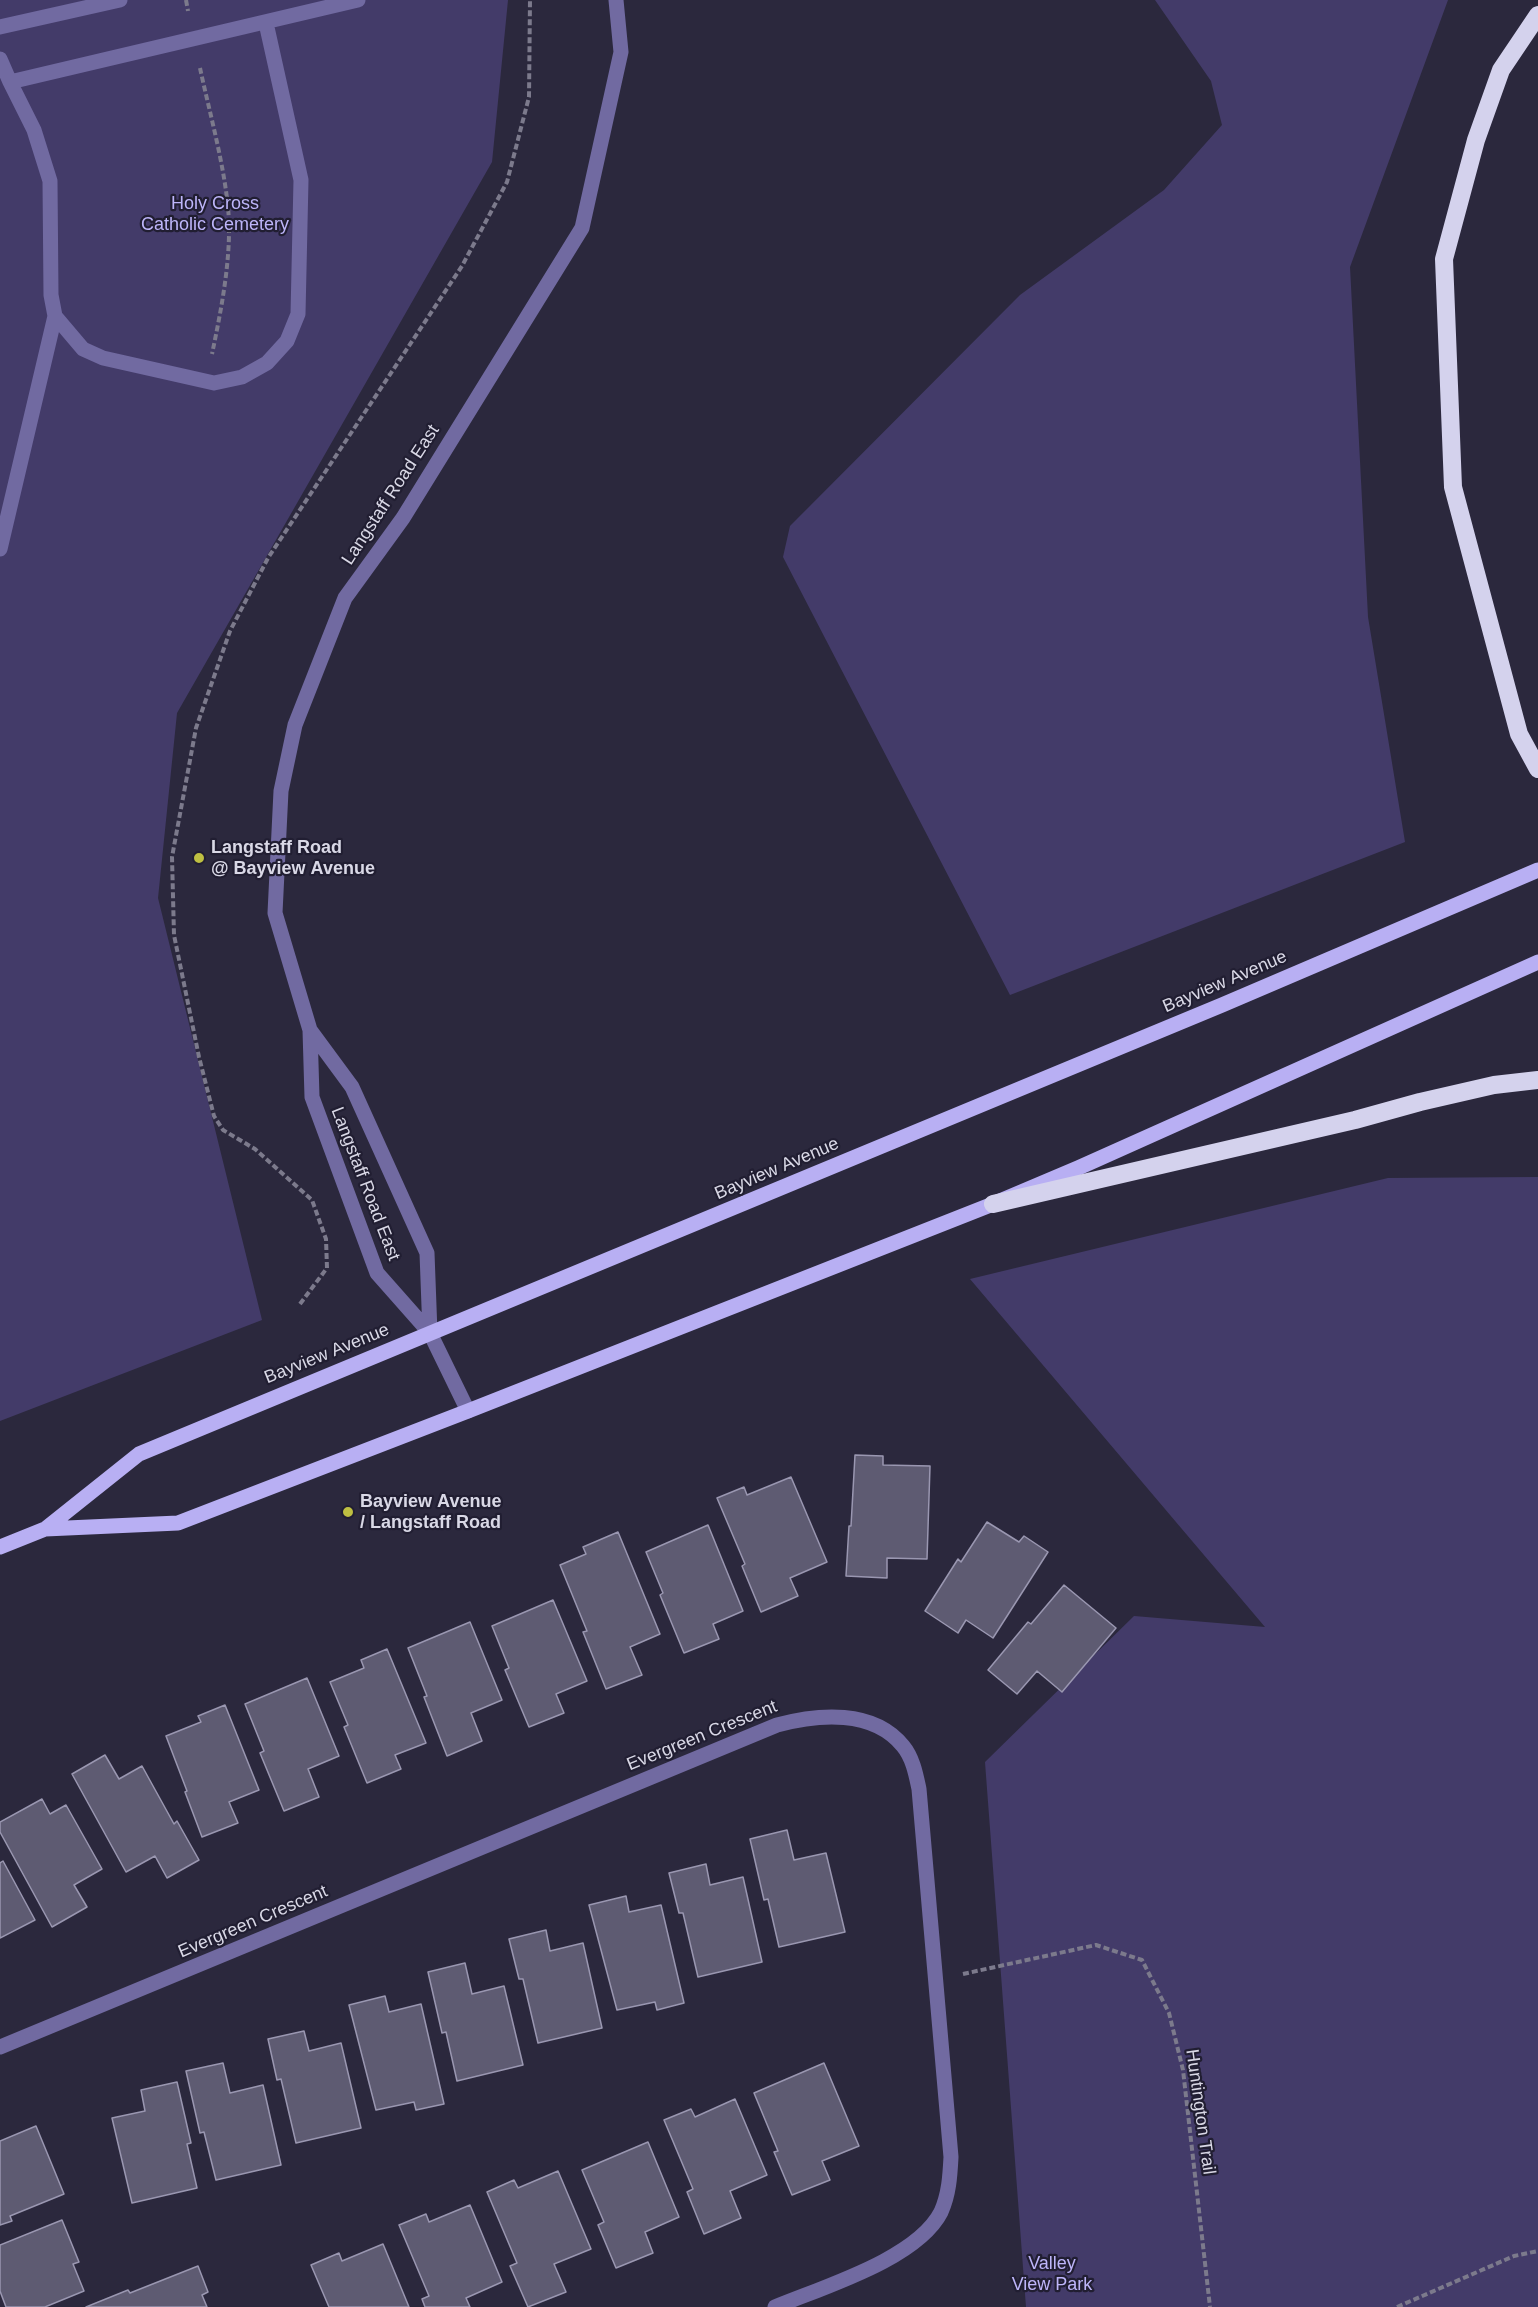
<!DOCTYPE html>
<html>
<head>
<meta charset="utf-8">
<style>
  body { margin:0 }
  canvas { display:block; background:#2b283d }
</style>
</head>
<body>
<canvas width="1538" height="2307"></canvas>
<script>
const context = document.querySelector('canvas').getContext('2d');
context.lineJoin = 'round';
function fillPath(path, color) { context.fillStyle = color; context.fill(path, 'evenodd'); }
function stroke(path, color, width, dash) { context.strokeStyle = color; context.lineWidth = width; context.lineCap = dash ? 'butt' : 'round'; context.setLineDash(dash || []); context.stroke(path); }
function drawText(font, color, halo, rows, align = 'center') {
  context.font = font + ' Helvetica,sans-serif'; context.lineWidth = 4.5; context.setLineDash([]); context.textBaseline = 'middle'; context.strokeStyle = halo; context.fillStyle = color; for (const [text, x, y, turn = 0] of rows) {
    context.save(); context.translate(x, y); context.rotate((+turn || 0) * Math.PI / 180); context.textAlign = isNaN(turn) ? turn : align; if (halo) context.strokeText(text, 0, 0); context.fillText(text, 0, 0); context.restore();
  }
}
fillPath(new Path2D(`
  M0,0H508L492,162L177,713L158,898L262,1320L0,1421Z
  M1155,0H1448L1350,267L1368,617L1405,842L1010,995L783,557L790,526L1020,295L1164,190L1222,125L1211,81Z
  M1538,1177V2307H1026L985,1762L1134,1616L1265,1627L970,1279L1388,1178Z`), '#433b69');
const building = new Path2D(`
  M855,1455L883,1456V1465L930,1466L927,1559L887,1558V1578L846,1576L849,1526H851Z
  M791,1477L827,1562L790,1578L798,1596L761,1612L742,1566L745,1564L717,1498L744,1487L747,1495Z
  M987,1522L1019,1542L1024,1536L1048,1552L993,1638L966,1620L958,1633L925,1611L958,1559L961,1562Z
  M708,1525L743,1611L713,1624L719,1639L684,1653L660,1595L663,1593L646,1552Z
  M618,1532L660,1634L630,1647L642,1675L606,1689L583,1632L587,1631L560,1565L586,1554L583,1547Z
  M1064,1585L1116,1628L1062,1692L1037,1671L1017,1694L988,1670L1028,1622L1031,1624Z
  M553,1600L587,1681L556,1694L564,1713L529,1727L505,1670L509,1668L492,1626Z
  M470,1622L502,1700L471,1713L482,1741L447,1756L424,1697L427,1696L408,1648Z
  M387,1649L426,1743L395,1755L401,1769L367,1783L344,1727L348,1725L330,1682L364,1668L361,1660Z
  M307,1678L339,1756L308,1769L319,1797L284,1811L260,1753L264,1751L245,1704Z
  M225,1705L259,1790L229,1802L238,1823L202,1837L185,1792L187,1791L166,1736L201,1722L198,1716Z
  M105,1755L119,1779L142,1766L174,1824L177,1821L199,1860L167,1878L155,1856L126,1872L72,1774Z
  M42,1799L50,1814L66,1805L102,1869L74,1885L87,1907L52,1927L0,1832V1822Z
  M787,1830L794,1860L826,1853L845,1932L779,1947L768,1899L764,1900L750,1839Z
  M3,1861L35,1920L0,1938V1863Z
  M706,1864L710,1885L743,1877L762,1962L698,1977L683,1913H679L669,1873Z
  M626,1896L629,1912L661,1905L684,2003L657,2010L655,2002L617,2010L589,1905Z
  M546,1930L550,1951L583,1943L602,2028L538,2043L523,1979H519L509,1939Z
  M465,1963L472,1994L504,1986L523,2065L457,2081L446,2032L442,2033L428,1972Z
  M385,1996L389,2012L421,2004L444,2104L416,2110L414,2102L376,2110L349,2005Z
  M304,2031L309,2051L341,2043L361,2128L296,2143L281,2079L277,2080L268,2039Z
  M223,2063L230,2093L263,2085L281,2165L216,2180L204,2132L200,2133L186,2071Z
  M824,2063L859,2146L822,2161L830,2180L792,2195L774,2152L778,2151L754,2093Z
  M177,2082L191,2143L187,2144L197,2188L132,2203L112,2118L145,2111L141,2090Z
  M735,2099L767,2175L730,2191L741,2218L704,2234L687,2192L693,2189L664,2120L691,2109L695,2117Z
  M36,2126L64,2194L10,2216L12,2221L0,2225V2141Z
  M648,2142L679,2217L645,2232L653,2253L616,2268L598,2225L604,2222L582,2170Z
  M558,2171L591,2249L554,2264L566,2292L528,2307L510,2266L517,2263L487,2192L514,2180L518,2188Z
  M470,2205L502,2282L466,2298L470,2307H425L422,2299L429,2296L399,2225L426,2214L429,2222Z
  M62,2220L79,2262L73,2264L84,2291L45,2307H6L0,2291V2245Z
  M383,2244L409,2307H329L311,2265L339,2253L342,2261Z
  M198,2266L208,2292L202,2295L207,2307H86L128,2290L130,2293Z`);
fillPath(building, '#5e5b72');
stroke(building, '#9a97b1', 1.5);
stroke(new Path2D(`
  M186,0L188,11
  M200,68C210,115 227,174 229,222C230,265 221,311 212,354
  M300,1304L327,1268L326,1239L312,1200L255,1149L223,1130L214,1116L199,1057L174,935L172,857L196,728L230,631L268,558L462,266L507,182L529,97L530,0
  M963,1974L1096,1945L1142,1960L1169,2013L1183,2070L1210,2307
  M1397,2307L1514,2256L1538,2251`), '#7c7a8c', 4, [6, 3]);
stroke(new Path2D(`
  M0,27L120,0
  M0,59L10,82L358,0
  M10,82L34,130L50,181L51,295L55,316L83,349L103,358L214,383L242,377L267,363L287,341L298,314L301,180L266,23
  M0,549L55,316
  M310,1030L352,1087L427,1253L430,1333
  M468,1411L430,1333L377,1273L312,1097L310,1030L275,913L281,791L295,725L345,598L403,518L582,228L621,52L616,0
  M0,2047L777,1725C818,1714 873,1709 903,1746C913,1758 916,1775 919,1789L951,2157C950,2176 949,2194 941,2212C917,2259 823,2287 775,2307`), '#716aa1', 15);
stroke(new Path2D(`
  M45,1529L178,1523L468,1411L993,1204L1078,1168L1538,962
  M0,1547L45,1529L139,1454L1222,1005L1538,870`), '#b8aff3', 15);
stroke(new Path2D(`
  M1538,15L1501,70L1476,140L1444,259L1453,487L1519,734L1538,769
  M993,1204L1355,1120L1420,1102L1494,1085L1538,1080`), '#d4d2ed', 18);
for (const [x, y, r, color] of [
  [199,858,6,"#bebf42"],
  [348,1512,6,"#bebf42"]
]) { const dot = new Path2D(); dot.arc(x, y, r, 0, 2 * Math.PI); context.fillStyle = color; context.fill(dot); stroke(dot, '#211e32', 2); }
drawText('18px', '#bdb5f9', '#211e32', [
  ["Holy Cross",215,204],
  ["Catholic Cemetery",215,225],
  ["Valley",1052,2264],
  ["View Park",1052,2285]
]);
drawText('18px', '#d9d8e6', '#211e32', [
  ["Langstaff Road East",391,495,-57],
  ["Bayview Avenue",1225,982,-23],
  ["Bayview Avenue",777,1169,-23],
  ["Langstaff Road East",365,1184,69],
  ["Bayview Avenue",327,1354,-22],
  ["Evergreen Crescent",702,1736,-22],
  ["Evergreen Crescent",253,1922,-23],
  ["Huntington Trail",1200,2112,82]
]);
drawText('bold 18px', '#d9d8e6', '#211e32', [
  ["Langstaff Road",211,848],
  ["@ Bayview Avenue",211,869],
  ["Bayview Avenue",360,1502],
  ["/ Langstaff Road",360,1523]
], 'left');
</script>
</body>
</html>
